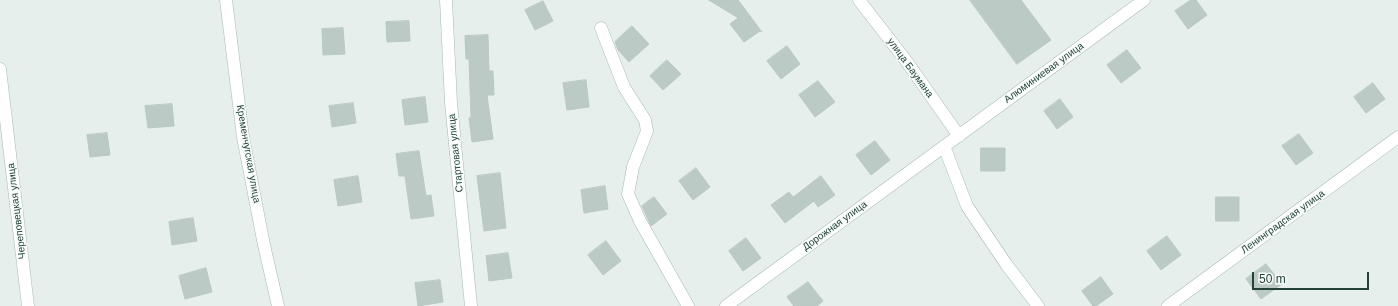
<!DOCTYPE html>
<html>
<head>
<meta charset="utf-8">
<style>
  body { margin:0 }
  #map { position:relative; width:1398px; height:306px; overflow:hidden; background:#e6efeb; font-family:Helvetica,sans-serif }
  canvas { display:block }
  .scale { position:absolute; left:1252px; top:272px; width:117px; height:18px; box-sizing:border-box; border:2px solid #24423a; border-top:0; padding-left:5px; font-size:12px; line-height:14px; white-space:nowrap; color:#24423a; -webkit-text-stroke:3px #f7fbf9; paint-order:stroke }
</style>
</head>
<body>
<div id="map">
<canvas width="1398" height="306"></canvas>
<div class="scale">50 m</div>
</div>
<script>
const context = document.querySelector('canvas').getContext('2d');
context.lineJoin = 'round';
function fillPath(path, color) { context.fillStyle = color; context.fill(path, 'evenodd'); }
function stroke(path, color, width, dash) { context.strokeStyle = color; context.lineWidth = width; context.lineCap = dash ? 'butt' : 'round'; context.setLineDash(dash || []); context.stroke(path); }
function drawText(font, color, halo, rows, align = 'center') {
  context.font = font + ' Helvetica,sans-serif'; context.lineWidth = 3; context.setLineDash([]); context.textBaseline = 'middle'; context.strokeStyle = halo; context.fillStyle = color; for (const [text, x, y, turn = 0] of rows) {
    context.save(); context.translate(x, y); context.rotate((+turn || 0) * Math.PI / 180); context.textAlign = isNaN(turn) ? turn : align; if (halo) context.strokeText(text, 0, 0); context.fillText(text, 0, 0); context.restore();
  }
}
const building = new Path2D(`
  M709,0H738L762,32L760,31L744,42L730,24L738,18Z
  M970,0H1021L1051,40L1017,64Z
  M1191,0H1196L1207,15L1188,29L1175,11Z
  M543,1L553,21L535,30L525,10Z
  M409,21L410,41L387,42L386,22Z
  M632,26L649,44L629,62L618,50L615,42Z
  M343,28L345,54L323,55L322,29Z
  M488,35L489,71H493L494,95H487L493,139L472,142L469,118H471L469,59H466L465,36Z
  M787,46L800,64L781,79L767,61Z
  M1127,50L1141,68L1121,83L1107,65Z
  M667,60L681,74L663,90L650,76Z
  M586,80L589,107L567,110L563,83Z
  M818,81L835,102L815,117L799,95Z
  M1373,83L1385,99L1366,113L1354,97Z
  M425,97L428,122L405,125L402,100Z
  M1060,99L1073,117L1057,129L1044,111Z
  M353,103L356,123L332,127L329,106Z
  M172,104L174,126L148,128L145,106Z
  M107,133L110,155L90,157L87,135Z
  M1299,134L1313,153L1296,165L1282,146Z
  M875,141L890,160L871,175L856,155Z
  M981,148H1005V171H981Z
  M419,151L426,196L431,195L434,216L411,219L405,176H399L396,154Z
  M696,168L710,187L693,200L679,181Z
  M500,173L506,228L484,231L477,176Z
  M358,176L362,202L338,206L334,180Z
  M821,176L835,195L818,207L814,201L785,223L771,205L789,192L793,197Z
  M605,186L608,209L584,213L581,190Z
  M654,197L667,214L651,226L642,206Z
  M1216,197H1239V221H1216Z
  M193,218L197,241L172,245L169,222Z
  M1167,236L1181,255L1161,270L1147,251Z
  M746,238L761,258L743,271L729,251Z
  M606,241L621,261L603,275L588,255Z
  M508,253L512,278L489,281L486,256Z
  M1266,264L1282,284L1261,299L1246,279Z
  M206,268L212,292L185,299L179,276Z
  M1101,277L1113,294L1096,306H1093L1082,291Z
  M440,280L443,302L418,306L415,283Z
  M808,282L823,301L817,306H794L787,297Z`);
fillPath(building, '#bbcac4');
stroke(building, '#b8c9c2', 1);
const minor = new Path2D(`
  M226,0L243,137L264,245L278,306
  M446,0L451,103L471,306
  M859,0L907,62L959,136
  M601,28L624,87L645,120L647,131L633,167L628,194L640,221L688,306
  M0,69L28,306
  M944,146L967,206L1006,264L1038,306
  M726,306L1144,0
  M1168,306L1398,137`);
stroke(minor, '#a8b8b2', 13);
stroke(minor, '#fff', 12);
drawText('10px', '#24423a', '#f7fbf9', [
  ["улица Баумана",910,68,54],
  ["Алюминиевая улица",1044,73,-36],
  ["Стартовая улица",456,153,-96],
  ["Кременчугская улица",248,154,80],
  ["Череповецкая улица",17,211,-97],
  ["Ленинградская улица",1283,222,-36],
  ["Дорожная улица",835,226,-36]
]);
</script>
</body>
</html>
